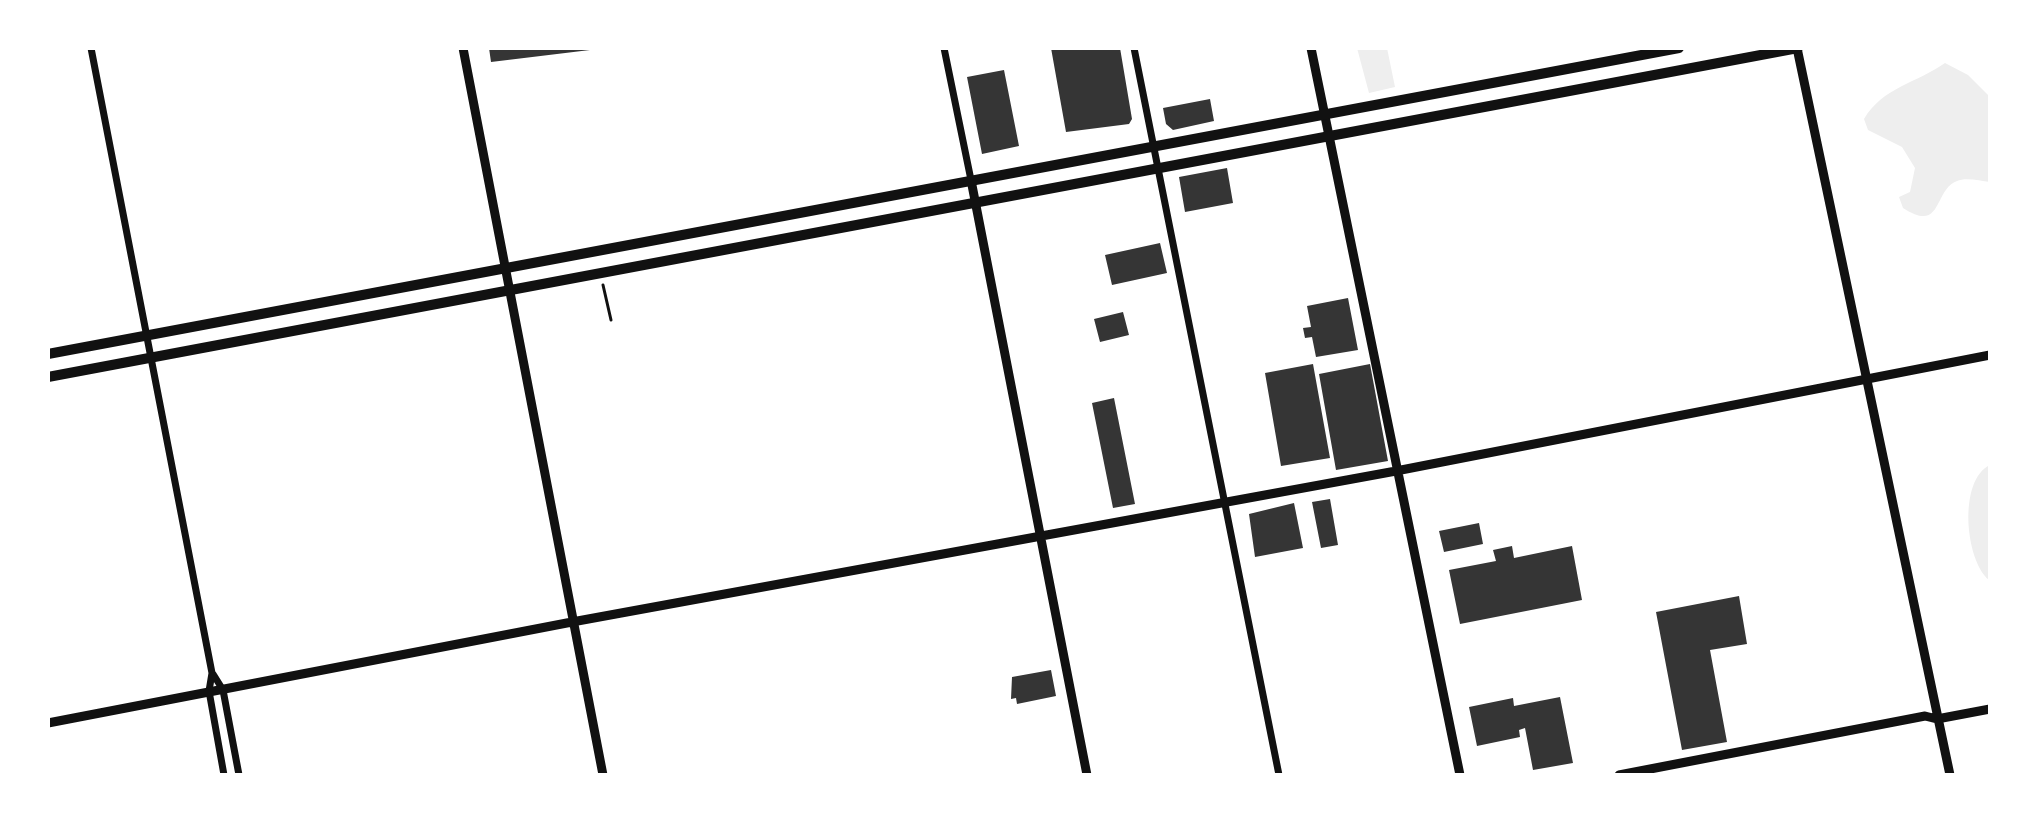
<!DOCTYPE html>
<html>
<head>
<meta charset="utf-8">
<style>
  body { margin:0 }
  #map { position:relative; width:2038px; height:823px; overflow:hidden; background:#fff; font-family:"Fira Sans Condensed",sans-serif }
  canvas { display:block }
  .frame { position:absolute; inset:0; border:50px solid #fff; pointer-events:none }
</style>
</head>
<body>
<div id="map">
<canvas width="2038" height="823"></canvas>
<div class="frame"></div>
</div>
<script>
const context = document.querySelector('canvas').getContext('2d');
context.lineJoin = 'round';
function fillPath(path, color) { context.fillStyle = color; context.fill(path, 'evenodd'); }
function stroke(path, color, width, dash) { context.strokeStyle = color; context.lineWidth = width; context.lineCap = dash ? 'butt' : 'round'; context.setLineDash(dash || []); context.stroke(path); }
fillPath(new Path2D(`
  M1357,48H1387L1395,87L1369,93Z
  M1945,63L1968,75L1990,97V182C1980,181 1966,177 1957,181C1933,190 1943,234 1903,208L1899,197L1910,192L1915,168L1902,147L1868,130L1864,119C1883,87 1917,83 1945,63Z
  M1990,465V580H1989C1965,560 1958,480 1990,465Z`), '#eee');
fillPath(new Path2D(`
  M489,48H590V50L491,62Z
  M1051,48H1120L1132,119L1129,124L1066,132Z
  M1004,70L1019,146L982,154L967,77Z
  M1210,99L1214,121L1173,130L1166,124L1163,108Z
  M1227,168L1233,203L1185,212L1179,177Z
  M1160,243L1167,273L1112,285L1105,255Z
  M1348,298L1358,350L1316,357L1312,337L1305,338L1303,328L1311,327L1307,306Z
  M1123,312L1129,335L1100,342L1094,319Z
  M1313,364L1330,458L1281,466L1265,373Z
  M1370,364L1388,461L1336,470L1319,374Z
  M1114,398L1135,504L1113,508L1092,403Z
  M1330,499L1338,545L1321,548L1312,502Z
  M1294,503L1303,548L1255,557L1249,514Z
  M1479,523L1483,544L1444,552L1439,531Z
  M1512,546L1514,558L1572,546L1582,600L1460,624L1449,570L1496,561L1493,550Z
  M1739,596L1747,644L1710,650L1727,742L1682,750L1656,612Z
  M1051,670L1056,696L1017,704L1016,698L1011,699L1012,677Z
  M1560,697L1573,763L1533,770L1525,728L1519,730L1520,737L1477,746L1469,707L1513,698L1514,706Z`), '#353535');
stroke(new Path2D(`
  M603,285L611,320`), '#111', 3);
stroke(new Path2D(`
  M91,48L212,673L209,691L224,775
  M944,48L971,180
  M1134,48L1279,775
  M213,674L223,690L239,775`), '#111', 7);
stroke(new Path2D(`
  M463,48L603,775
  M1311,48L1460,775
  M1797,48L1950,775
  M971,180L1087,775
  M48,723L572,622L1396,471L1990,355
  M1619,775L1925,716L1937,719L1990,709`), '#111', 9);
stroke(new Path2D(`
  M48,354L1679,48
  M48,377L1798,48`), '#111', 10);
</script>
</body>
</html>
